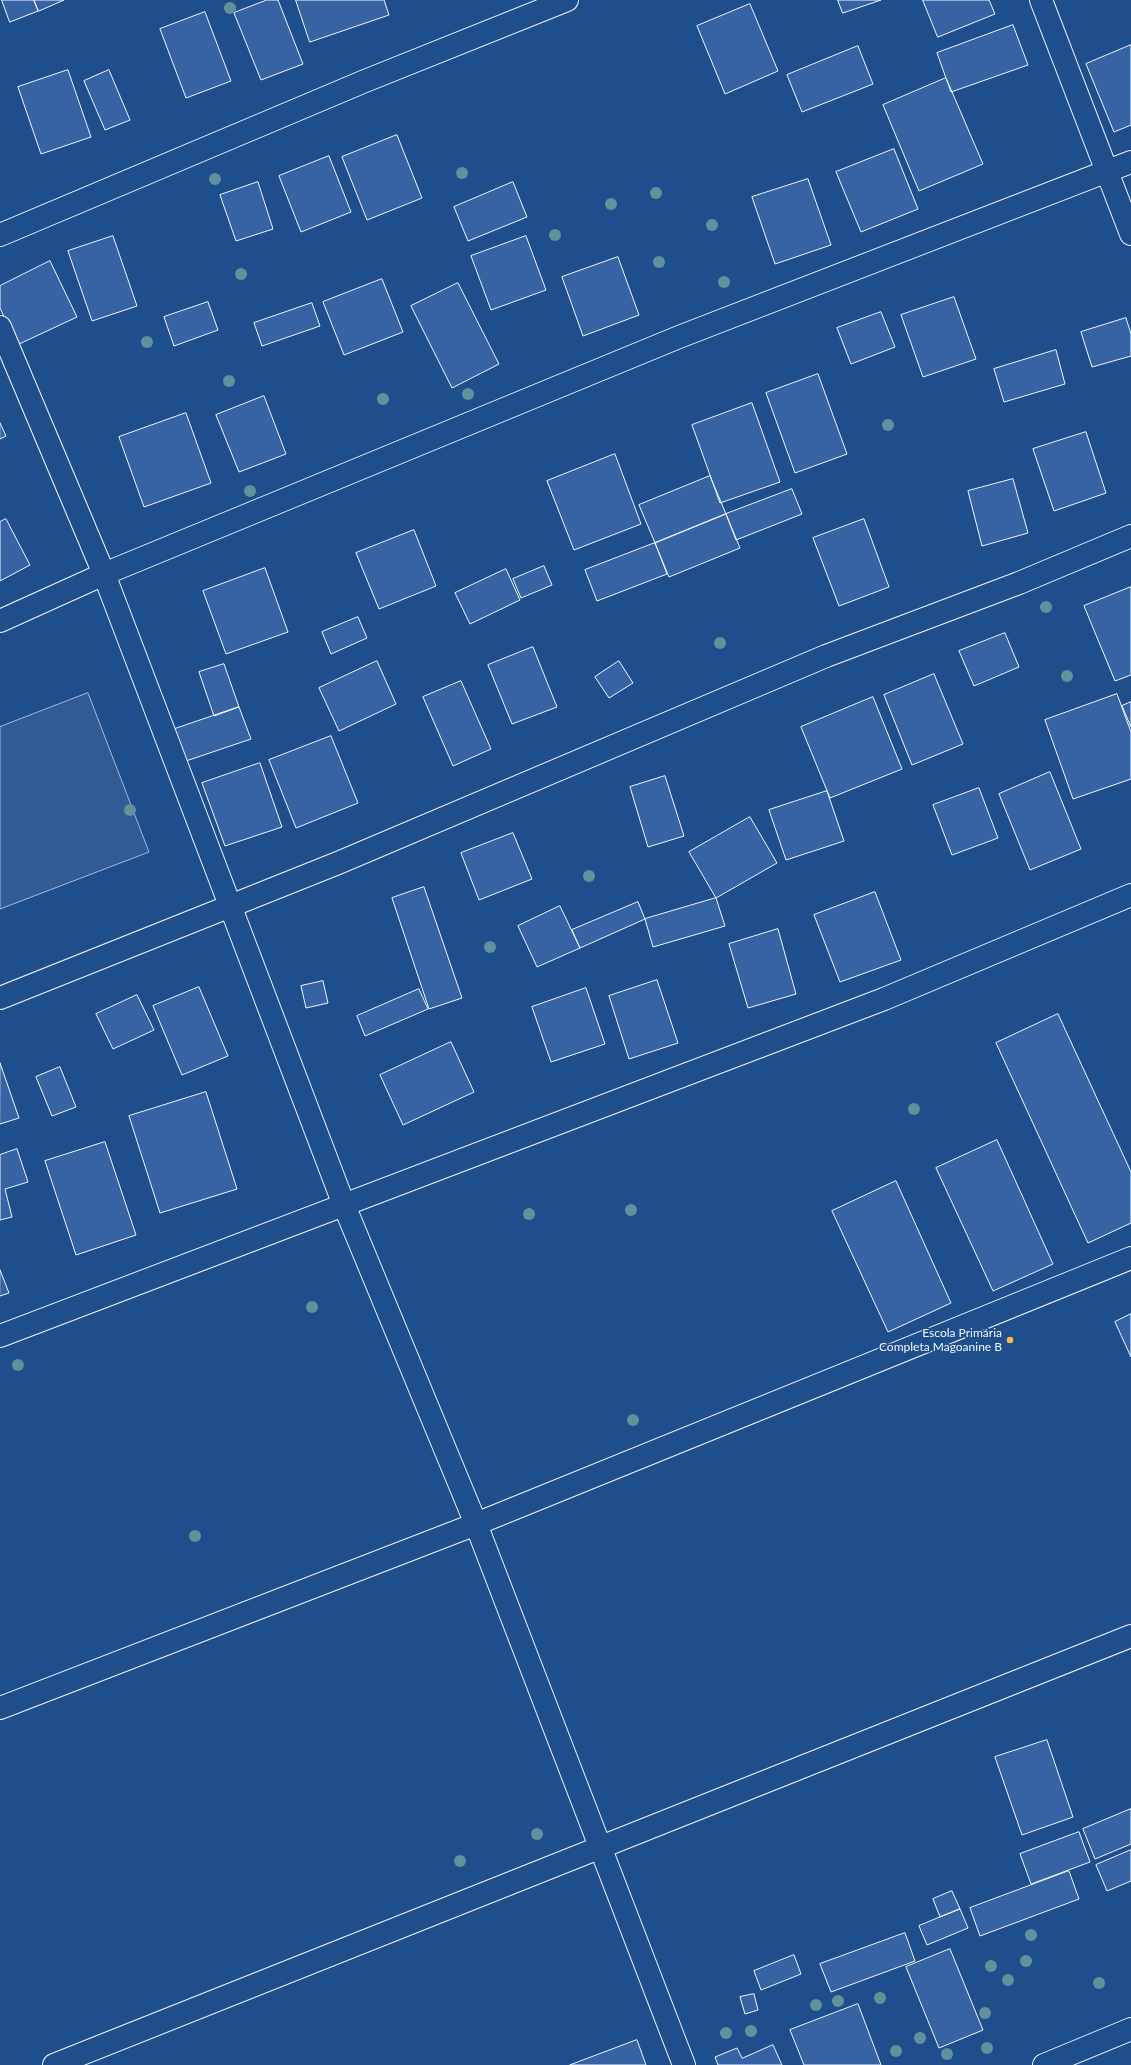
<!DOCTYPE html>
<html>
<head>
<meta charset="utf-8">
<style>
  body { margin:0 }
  canvas { display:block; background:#1f4e8c }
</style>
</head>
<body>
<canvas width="1131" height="2065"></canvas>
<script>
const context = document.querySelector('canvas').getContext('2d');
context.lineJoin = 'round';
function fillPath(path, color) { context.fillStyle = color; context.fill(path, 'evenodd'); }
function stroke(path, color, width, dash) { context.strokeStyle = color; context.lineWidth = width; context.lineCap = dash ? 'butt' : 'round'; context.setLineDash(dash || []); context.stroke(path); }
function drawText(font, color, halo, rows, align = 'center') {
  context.font = font + ' Lato,sans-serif'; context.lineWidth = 3; context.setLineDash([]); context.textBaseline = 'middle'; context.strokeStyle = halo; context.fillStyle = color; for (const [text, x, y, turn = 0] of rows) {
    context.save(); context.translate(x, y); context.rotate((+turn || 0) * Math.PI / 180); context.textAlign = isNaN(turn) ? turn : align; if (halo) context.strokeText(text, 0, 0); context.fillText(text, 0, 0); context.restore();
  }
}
const built = new Path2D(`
  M88,693L149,852L0,909V727Z`);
fillPath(built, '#305b95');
stroke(built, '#a8bbd7', 1);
const building = new Path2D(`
  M2,0H34L38,11L10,22Z
  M34,0H64L39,11Z
  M267,0H278L303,64L261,80L234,13Z
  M296,0H384L389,15L310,42Z
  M838,0H881L843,13Z
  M923,0H989L995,14L938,37Z
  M750,4L778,71L725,94L697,26Z
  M205,12L231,81L186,98L160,29Z
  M1013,25L1028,65L951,92L937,53Z
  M1131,45V125L1114,132L1086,64Z
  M858,46L873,84L802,112L787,75Z
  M68,70L91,137L41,154L18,87Z
  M109,70L130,120L105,130L84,81Z
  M946,78L983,164L919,191L883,105Z
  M397,135L422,198L367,220L342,157Z
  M894,149L918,209L861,232L836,172Z
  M329,156L351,212L301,232L279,176Z
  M808,179L831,245L775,264L752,197Z
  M258,182L273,229L236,241L220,195Z
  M513,182L527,217L468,241L454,207Z
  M113,236L137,306L92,321L68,251Z
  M526,236L546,290L491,310L471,256Z
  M618,257L639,315L583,336L562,277Z
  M50,261L77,317L17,345L0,308V286Z
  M382,279L403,332L344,355L323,302Z
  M458,283L499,364L452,388L411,306Z
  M954,297L976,359L923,377L901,315Z
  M208,302L218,330L174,346L164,317Z
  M312,303L320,326L262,346L254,323Z
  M881,312L895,347L851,364L837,328Z
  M1126,318L1131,334V356L1092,367L1081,332Z
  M1056,350L1065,384L1004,402L994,369Z
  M818,374L847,454L795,473L766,393Z
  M264,396L286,454L239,472L216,415Z
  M752,403L780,482L720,503L692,425Z
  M186,413L211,483L144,507L119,437Z
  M0,423L6,436L0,439Z
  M1086,432L1106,493L1054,511L1033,449Z
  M615,454L641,524L574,550L547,481Z
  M710,476L726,514L655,543L639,505Z
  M1013,479L1028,533L982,546L968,491Z
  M792,489L802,514L736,540L726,514Z
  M726,514L740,548L669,577L655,543Z
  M6,519L30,565L0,581V522Z
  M864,519L889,587L839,606L813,538Z
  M414,530L436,586L379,609L356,553Z
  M655,543L667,574L597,601L585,570Z
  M544,566L552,585L521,598L513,579Z
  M265,568L288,632L226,654L203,591Z
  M506,569L520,600L470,624L455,593Z
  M1131,587V675L1115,681L1084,606Z
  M358,617L367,638L331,654L322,632Z
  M1005,633L1019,667L974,686L959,651Z
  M533,647L557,707L512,724L488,665Z
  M377,661L396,704L339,731L319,688Z
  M619,661L633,683L609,698L595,677Z
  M224,664L239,707L214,716L199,672Z
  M934,674L963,744L912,765L884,695Z
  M461,681L491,749L453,766L423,697Z
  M1117,694L1131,732V779L1073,799L1045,720Z
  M873,697L902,769L830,798L801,727Z
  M1131,702V727L1122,706Z
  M239,707L251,739L180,763L169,731Z
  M331,736L358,803L296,828L269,760Z
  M260,763L282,827L225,846L202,783Z
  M1050,772L1081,849L1030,870L999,794Z
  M665,776L684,836L648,847L630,787Z
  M979,788L998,838L952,855L933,805Z
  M827,791L844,841L786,860L769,810Z
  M750,817L777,863L716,898L689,852Z
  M513,833L532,879L479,900L461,853Z
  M424,887L462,998L429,1009L392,898Z
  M875,892L901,960L840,982L814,915Z
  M716,898L725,926L653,947L645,919Z
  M638,902L645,919L580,948L572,930Z
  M560,906L580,948L537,967L518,926Z
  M778,929L796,994L748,1008L729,944Z
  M657,980L678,1043L629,1059L609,996Z
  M323,981L328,1003L306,1008L301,986Z
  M199,987L228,1056L182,1075L153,1006Z
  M586,988L605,1044L551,1062L532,1007Z
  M419,989L428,1009L365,1036L357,1016Z
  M137,995L154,1030L113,1049L96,1014Z
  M1058,1014L1131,1172V1223L1088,1243L996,1043Z
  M451,1042L474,1092L403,1125L380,1075Z
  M0,1063L19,1118L0,1124Z
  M60,1067L76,1107L52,1116L36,1077Z
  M206,1092L237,1189L160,1213L129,1116Z
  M997,1140L1053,1264L993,1291L936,1168Z
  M105,1142L136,1235L76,1255L45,1161Z
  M17,1149L28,1182L5,1189L12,1217L0,1220V1155Z
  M896,1181L951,1303L888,1332L832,1211Z
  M0,1270L9,1293L0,1296Z
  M1131,1314V1357L1115,1322Z
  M1047,1740L1073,1817L1022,1835L995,1757Z
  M1131,1809V1844L1095,1859L1083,1829Z
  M1079,1832L1090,1862L1031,1884L1020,1854Z
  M1131,1850V1881L1107,1891L1096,1865Z
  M1069,1871L1079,1899L980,1936L970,1908Z
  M952,1891L960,1909L940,1917L933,1899Z
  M960,1909L968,1928L927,1945L919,1926Z
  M905,1933L915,1961L831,1992L820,1964Z
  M950,1949L983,2030L939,2048L906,1967Z
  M794,1955L801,1974L761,1990L754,1971Z
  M754,1994L758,2010L745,2014L740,1997Z
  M858,2004L881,2065H804L790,2030Z
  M637,2040L646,2065H570Z
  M773,2045L782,2065H718L715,2057L737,2048L742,2058Z`);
fillPath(building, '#3563a3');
stroke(building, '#f2f6ff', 1);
const minor = new Path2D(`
  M1041,0L1131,234
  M0,235L365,81L567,0
  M0,327L104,574L344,1205L476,1524L684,2065
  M0,621L104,574L679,337L1131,162
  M0,998L338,863L826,656L1019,583L1131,536
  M0,1336L884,999L1131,895
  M0,1708L476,1524L1131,1258
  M54,2065L1131,1636
  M1044,2065L1131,2029`);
stroke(minor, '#f2f6ff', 24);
stroke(minor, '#1f4e8c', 22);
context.fillStyle = '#61919a';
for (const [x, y] of [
  [230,8],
  [462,173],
  [215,179],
  [656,193],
  [611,204],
  [712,225],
  [555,235],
  [659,262],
  [241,274],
  [724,282],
  [147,342],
  [229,381],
  [468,394],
  [383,399],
  [888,425],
  [250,491],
  [1046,607],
  [720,643],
  [1067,676],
  [130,810],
  [589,876],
  [490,947],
  [914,1109],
  [631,1210],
  [529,1214],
  [312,1307],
  [18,1365],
  [633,1420],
  [195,1536],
  [537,1834],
  [460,1861],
  [1031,1935],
  [1026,1961],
  [991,1966],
  [1008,1980],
  [1099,1983],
  [880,1998],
  [838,2001],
  [816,2005],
  [985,2013],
  [751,2031],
  [726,2033],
  [920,2038],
  [987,2048],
  [896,2051],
  [947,2054]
]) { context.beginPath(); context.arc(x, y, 6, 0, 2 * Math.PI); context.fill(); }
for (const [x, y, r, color] of [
  [1010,1340,4,"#ffb74d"]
]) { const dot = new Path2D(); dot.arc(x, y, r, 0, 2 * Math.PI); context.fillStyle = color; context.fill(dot); stroke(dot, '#1f4e8c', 1.5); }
drawText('12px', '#f2f6ff', '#1f4e8c', [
  ["Escola Primária",1002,1333],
  ["Completa Magoanine B",1002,1347]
], 'right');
</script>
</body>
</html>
